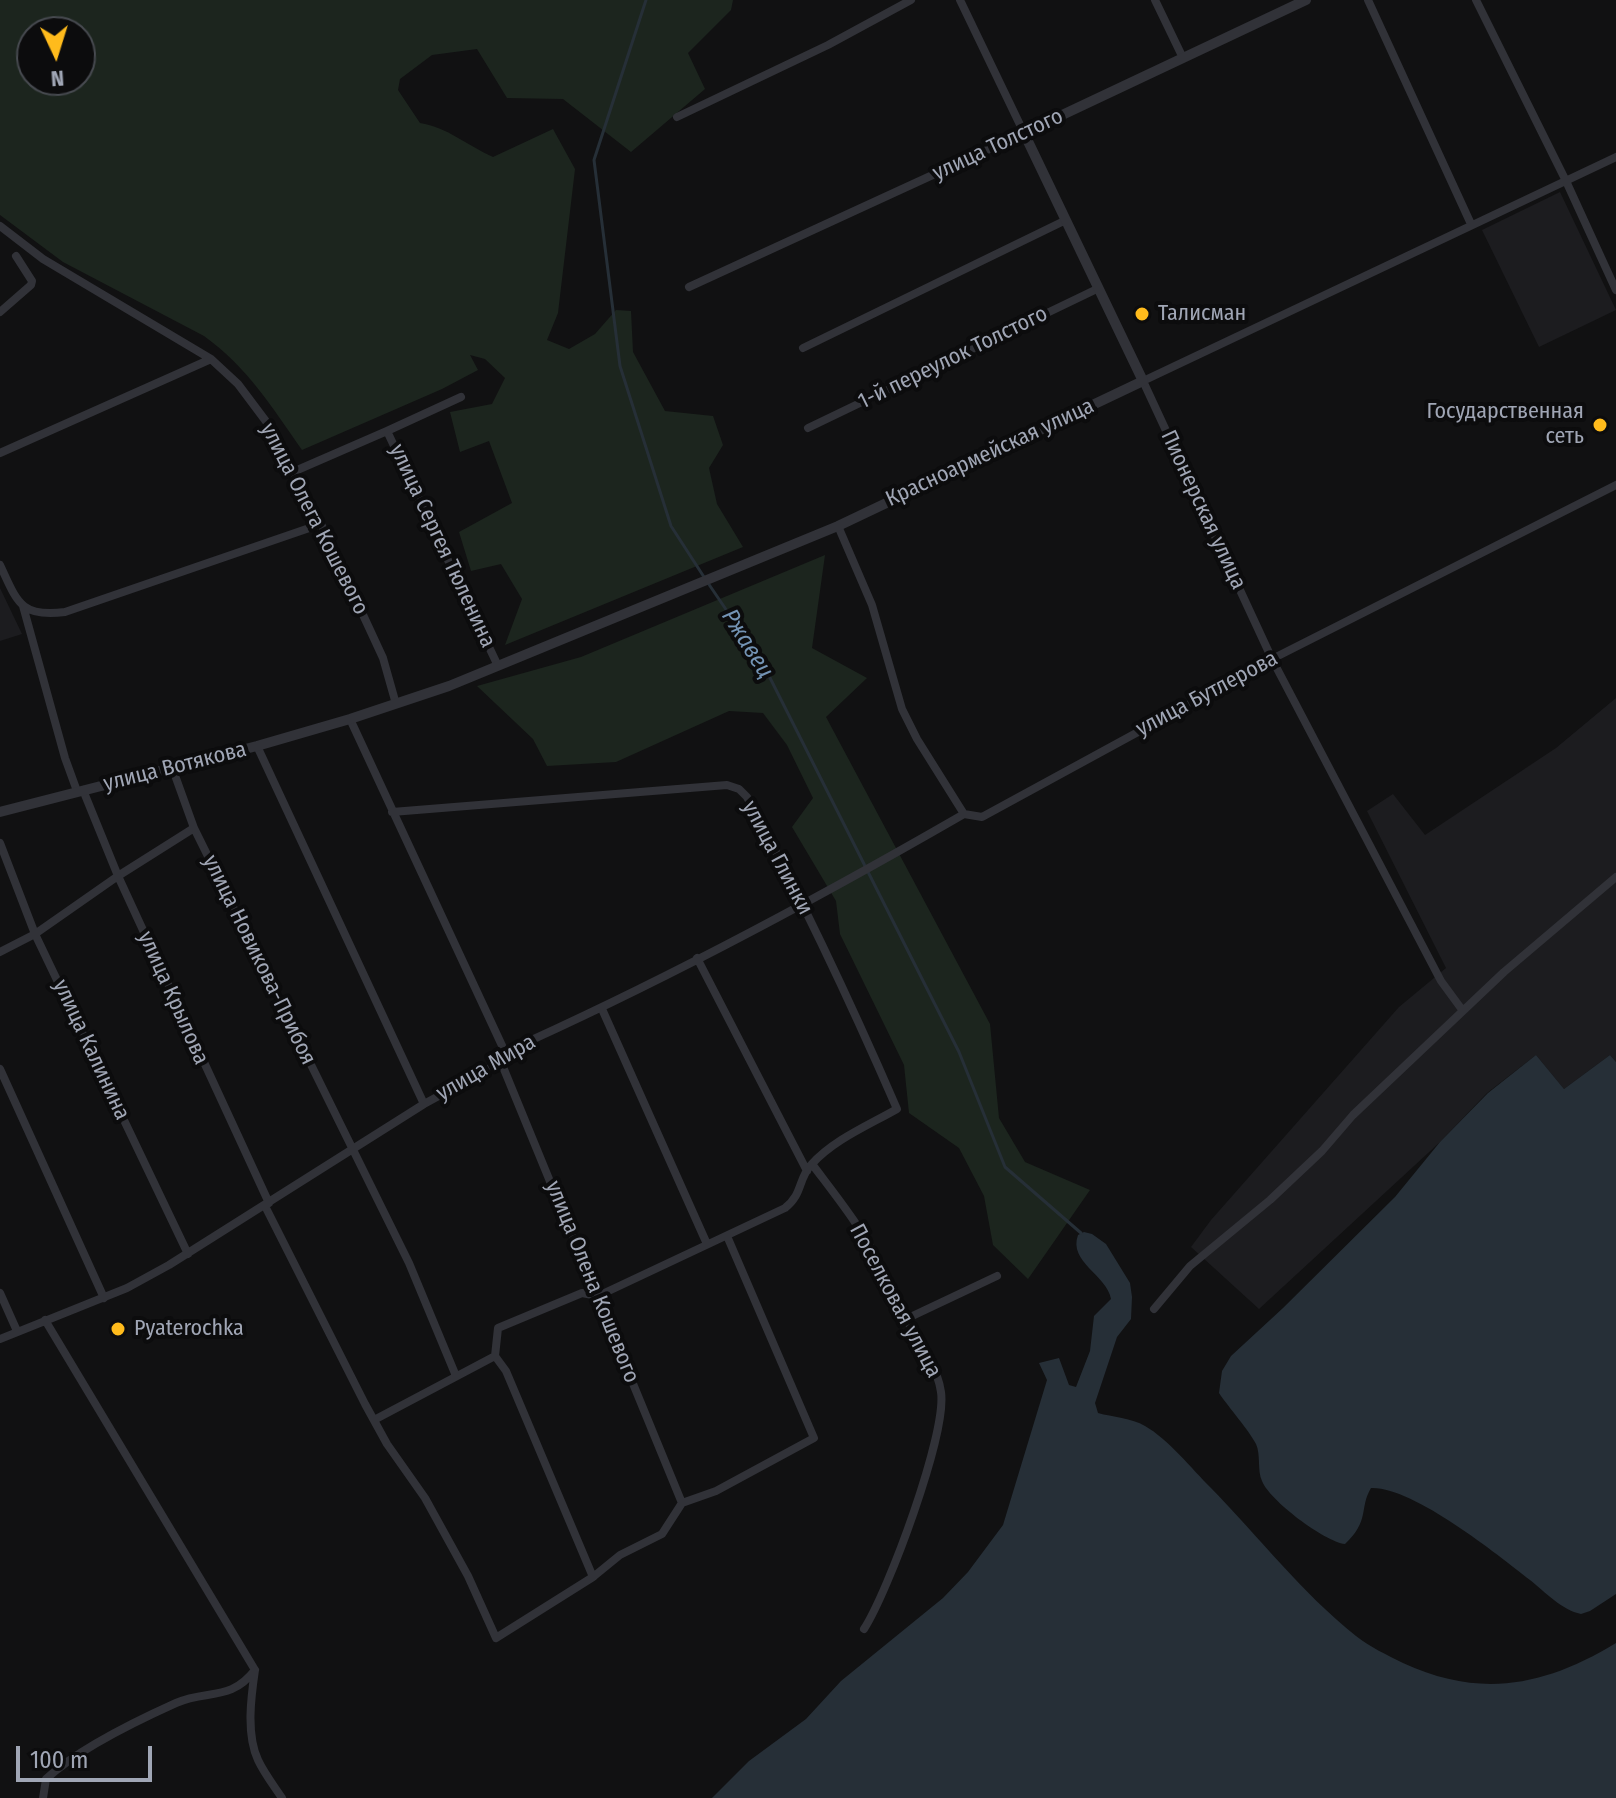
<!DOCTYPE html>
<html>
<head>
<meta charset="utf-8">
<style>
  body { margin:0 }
  #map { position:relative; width:1616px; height:1798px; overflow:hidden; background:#111112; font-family:"Fira Sans Condensed",sans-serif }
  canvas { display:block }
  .north { position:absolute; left:16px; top:16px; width:80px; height:80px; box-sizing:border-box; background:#0c0c0d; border:2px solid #474a50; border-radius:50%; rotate:176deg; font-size:22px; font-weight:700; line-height:32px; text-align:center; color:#a0a6b5 }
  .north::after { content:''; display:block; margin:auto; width:28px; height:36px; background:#ffbb1c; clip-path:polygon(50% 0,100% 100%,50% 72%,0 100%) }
  .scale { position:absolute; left:16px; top:1746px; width:136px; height:36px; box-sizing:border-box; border:4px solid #a0a6b5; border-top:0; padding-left:10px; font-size:24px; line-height:28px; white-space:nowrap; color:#a0a6b5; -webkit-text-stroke:6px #0c0c0d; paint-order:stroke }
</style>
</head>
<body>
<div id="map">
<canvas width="1616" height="1798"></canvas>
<div class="north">N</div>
<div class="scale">100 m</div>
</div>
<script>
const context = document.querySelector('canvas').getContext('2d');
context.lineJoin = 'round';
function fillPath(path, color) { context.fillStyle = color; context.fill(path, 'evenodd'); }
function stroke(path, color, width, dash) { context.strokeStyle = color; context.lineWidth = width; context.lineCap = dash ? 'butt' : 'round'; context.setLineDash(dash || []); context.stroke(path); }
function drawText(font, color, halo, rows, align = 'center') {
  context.font = font + ' "Fira Sans Condensed",sans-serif'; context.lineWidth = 8; context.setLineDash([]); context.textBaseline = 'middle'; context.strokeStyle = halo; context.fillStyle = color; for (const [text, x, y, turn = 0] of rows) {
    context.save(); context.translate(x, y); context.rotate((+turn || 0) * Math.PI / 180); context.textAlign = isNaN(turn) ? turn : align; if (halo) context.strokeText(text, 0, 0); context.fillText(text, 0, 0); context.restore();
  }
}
fillPath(new Path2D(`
  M1560,192L1616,310L1539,347L1482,230Z
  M0,588L22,634L0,641Z
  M1616,698V1062L1610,1055L1564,1089L1536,1055L1487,1093L1440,1142L1259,1309L1191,1247L1211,1220L1399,1007L1446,968L1367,811L1393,794L1425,835L1556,748Z`), '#1c1c1f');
fillPath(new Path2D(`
  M0,0H733L731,10L688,53L705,89L631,152L563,99L507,98L477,49L432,55L400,79L398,90L420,123C447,127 468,146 493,157L553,129L575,169L558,313L547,340L569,349L595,334L616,310L631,311L633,352L665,411L713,416L723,445L709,468L717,504L743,547L505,645L522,599L501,564L471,571L459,532L512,503L489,441L460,452L450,412L492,404L505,378L485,359L470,355L478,370L442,389L302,450C272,407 247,367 204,336L63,262L0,215ZM32,32H80V80H32Z
  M825,555L812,648L867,678L826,717L990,1024L999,1118L1025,1162L1090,1190L1028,1279L993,1245L984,1196L959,1148L909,1113L904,1065L840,934L836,901L792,827L813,798L787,745L763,713L729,711L616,762L547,766L533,739L477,686L581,657Z`), '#1c251e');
fillPath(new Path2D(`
  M1536,1055L1564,1089L1610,1055L1616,1062V1594L1590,1611L1581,1614C1562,1610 1545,1592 1530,1580C1497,1554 1412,1486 1371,1488C1359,1508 1370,1521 1345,1544C1325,1542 1269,1500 1262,1481C1257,1470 1261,1455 1256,1444C1249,1430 1229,1408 1219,1393L1222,1371L1231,1356L1283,1308L1395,1197L1440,1142L1488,1093Z
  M1084,1232L1092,1234L1106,1244L1130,1283L1132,1297L1131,1319L1117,1337L1095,1403L1098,1413C1112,1417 1132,1418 1145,1426C1168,1439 1192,1469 1211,1488C1259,1537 1302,1593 1356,1636C1370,1647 1387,1655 1403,1663C1481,1699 1545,1686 1616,1643V1798H712L749,1761L806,1719L841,1681L943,1598L968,1572L1003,1525L1047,1380L1039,1363L1059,1358L1069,1385L1076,1387L1090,1351L1094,1316L1111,1299C1107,1275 1068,1262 1078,1235Z`), '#262f37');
stroke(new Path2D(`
  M646,0L594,160L620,366L671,526L704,577
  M708,583L763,664L959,1052L1005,1167L1081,1233`), '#262f37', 3);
stroke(new Path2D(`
  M1155,0L1183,58
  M1368,0L1471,224
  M1476,0L1566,181L1616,290
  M677,117L828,45L911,0
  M0,226L43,259L211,359L238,384L268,424L321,524L383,658L396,704
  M689,287L1024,133L960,0
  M0,312L31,285L32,281L16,256
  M803,348L1066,220
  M808,428L1099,288
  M387,431L461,397
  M0,453L211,359
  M295,471L387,431L498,666
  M838,526L872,605L902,709L917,739L964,814
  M0,565C17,601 20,618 65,612L321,524
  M23,606L65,758L77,791
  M350,719L505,1052
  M257,746L424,1104
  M172,767L194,828L409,1263L456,1376
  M83,790L118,876L269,1203
  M0,843L35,934L188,1254
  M0,952L35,934L118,876L194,828
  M697,958L807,1171
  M602,1009L707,1244
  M1463,1011L1441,981L1272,659L1143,381L1616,157
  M501,1062L682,1503
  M0,1069L104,1298
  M812,1164C836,1196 863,1229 880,1266C885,1277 888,1289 894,1300C909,1326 937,1362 941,1392C947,1434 888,1592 864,1629
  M265,1206L365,1404L387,1444L425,1498L468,1576L496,1638L593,1577L620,1555L662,1534L682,1503L716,1491L814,1438L727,1236
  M0,1293L17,1331
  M1154,1309L1190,1266L1270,1200L1322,1151L1353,1115L1504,972L1616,877
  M906,1319L997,1276
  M45,1320L255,1670C251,1697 246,1734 258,1760C264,1773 274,1786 282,1798
  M0,1339L127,1288L169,1265L424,1104L501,1062L505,1052C662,982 815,900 964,814L982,817L1272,659L1616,485
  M495,1356L506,1371L593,1577
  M374,1420L495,1356L498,1328L582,1293L598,1296L785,1208C803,1194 798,1179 811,1165C833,1140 869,1125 897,1109C851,1003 802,899 747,797L739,789L727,785L392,812
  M43,1798L46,1779C78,1749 136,1721 176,1703C208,1689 230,1702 255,1670`), '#313238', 8);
stroke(new Path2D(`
  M0,812L257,746L350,719L449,686L838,526L1143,381L1024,133L1306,0`), '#313238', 10);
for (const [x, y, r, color] of [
  [1142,314,8,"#ffbb1c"],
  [1600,425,8,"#ffbb1c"],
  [118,1329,8,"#ffbb1c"]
]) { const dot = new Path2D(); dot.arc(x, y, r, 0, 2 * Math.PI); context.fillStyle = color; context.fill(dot); stroke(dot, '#0c0c0d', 3); }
drawText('22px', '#a0a6b5', '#0c0c0d', [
  ["улица Толстого",998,145,-25],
  ["1-й переулок Толстого",953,358,-26],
  ["Красноармейская улица",990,453,-25],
  ["Пионерская улица",1203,510,65],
  ["улица Олега Кошевого",314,519,63],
  ["улица Сергея Тюленина",442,546,65],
  ["улица Бутлерова",1207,694,-28],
  ["улица Вотякова",175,767,-14],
  ["улица Глинки",777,858,62],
  ["улица Новикова-Прибоя",259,960,64],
  ["улица Крылова",173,998,66],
  ["улица Калинина",91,1050,65],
  ["улица Мира",486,1068,-30],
  ["улица Олена Кошевого",592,1282,68],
  ["Поселковая улица",895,1301,62]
]);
drawText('22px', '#a0a6b5', '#0c0c0d', [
  ["Талисман",1158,314],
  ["Государственная",1584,412,"right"],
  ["сеть",1584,437,"right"],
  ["Pyaterochka",134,1329]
], 'left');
drawText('italic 24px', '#7393b4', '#0c0c0d', [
  ["Ржавец",747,644,58]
]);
</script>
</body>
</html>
